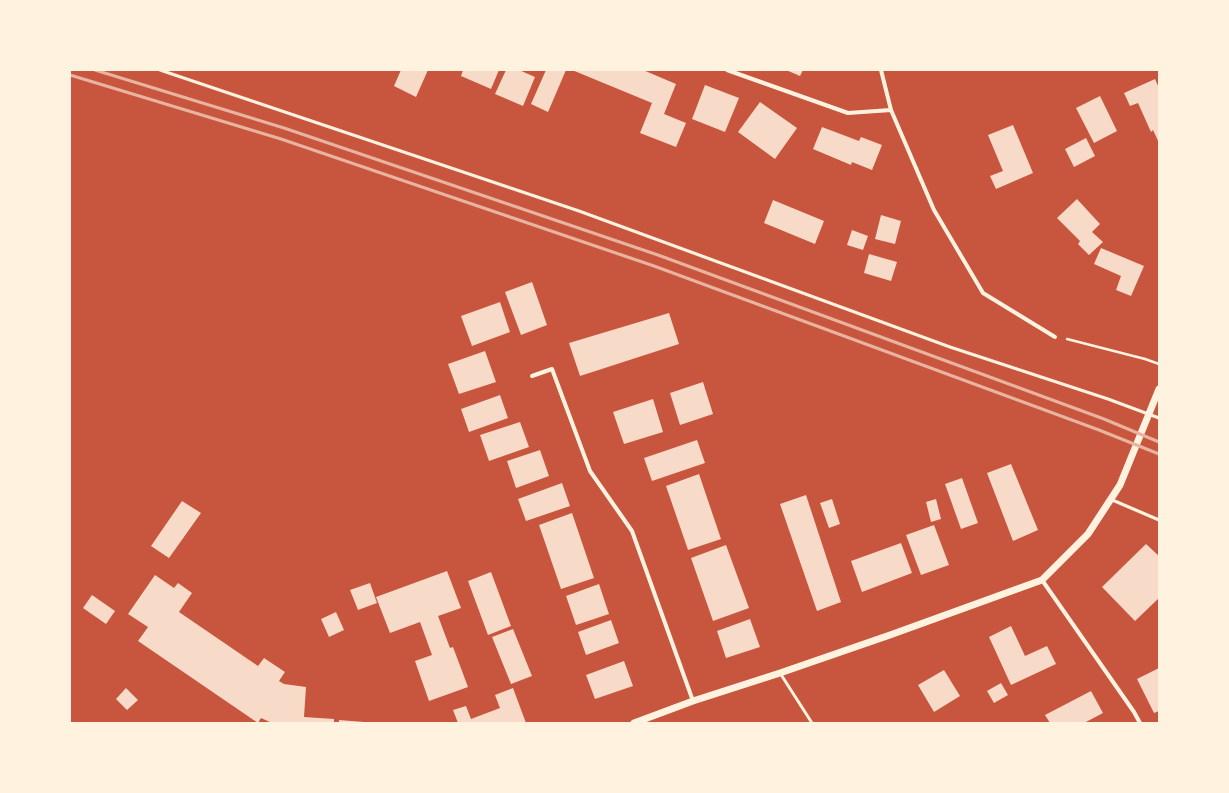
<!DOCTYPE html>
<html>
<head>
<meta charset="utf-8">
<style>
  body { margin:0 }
  #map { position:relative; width:1229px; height:793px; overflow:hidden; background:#c8553d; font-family:"DM Sans",sans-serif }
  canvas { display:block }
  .frame { position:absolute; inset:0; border:71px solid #fff3e0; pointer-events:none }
</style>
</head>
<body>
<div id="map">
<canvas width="1229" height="793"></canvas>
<div class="frame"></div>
</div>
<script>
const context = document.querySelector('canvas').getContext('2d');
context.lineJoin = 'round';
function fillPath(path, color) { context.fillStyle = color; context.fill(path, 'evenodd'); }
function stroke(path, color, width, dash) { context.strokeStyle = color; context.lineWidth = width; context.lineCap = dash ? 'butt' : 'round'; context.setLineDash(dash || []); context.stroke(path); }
fillPath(new Path2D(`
  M401,70H428L416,97L394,86Z
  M463,70H499L491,89L461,76Z
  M506,70H519L535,77L523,106L495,94Z
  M546,70H566L548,112L531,104Z
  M572,70H643L676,84L664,114L686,123L676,147L640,133L652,103Z
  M786,70H803L800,76Z
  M1155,79L1159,88V143L1153,130L1151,132L1138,103L1130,106L1124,93Z
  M705,85L739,98L725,132L692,119Z
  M1100,96L1117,131L1094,143L1076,108Z
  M760,102L797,128L775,159L738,132Z
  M1013,125L1033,173L996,189L990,176L1003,171L988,135Z
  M822,127L859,141L861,137L882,145L872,170L852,162L851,165L813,149Z
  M1086,138L1095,156L1074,167L1065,149Z
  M1077,199L1100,224L1092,232L1103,242L1089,255L1078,244L1080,241L1057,218Z
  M773,200L824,221L815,244L764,223Z
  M881,215L901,221L895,244L875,239Z
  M852,230L868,236L863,250L847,245Z
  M1101,248L1144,266L1131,296L1116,290L1121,276L1094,264Z
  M869,254L897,262L891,281L864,273Z
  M532,282L547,325L521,335L505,292Z
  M500,302L510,332L472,346L461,316Z
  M669,313L679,344L580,376L569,343Z
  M485,351L496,382L459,394L448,364Z
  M703,382L713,414L680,425L670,393Z
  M500,395L508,418L469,432L461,409Z
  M653,399L663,432L624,444L613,412Z
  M520,422L529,447L489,461L480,435Z
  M697,440L705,463L652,481L644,458Z
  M540,450L549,476L516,488L507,461Z
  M1011,464L1038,530L1013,541L987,473Z
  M699,474L721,539L688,550L666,486Z
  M962,478L978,523L961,529L945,484Z
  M562,483L570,506L526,521L518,499Z
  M806,495L841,602L817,611L780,504Z
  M832,499L840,524L829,528L820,503Z
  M936,499L941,519L931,522L926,502Z
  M182,501L201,513L169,558L151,546Z
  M572,513L594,578L561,589L539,525Z
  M934,525L949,565L921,575L906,535Z
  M901,543L912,573L862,592L851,561Z
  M1146,544L1159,556V598L1135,621L1102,587Z
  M726,545L749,608L713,621L691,558Z
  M447,571L461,608L438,616L450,648L453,647L468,687L429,701L415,661L432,655L420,622L390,633L376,597Z
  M491,572L511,626L488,635L468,581Z
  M155,575L174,588L178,583L192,593L179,612L258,666L264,658L285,672L279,681L284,684L306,687L304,717L334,719V723H272L261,718L258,723L138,641L148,627L128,614Z
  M370,583L377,603L358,610L350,590Z
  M599,584L609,614L576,625L566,596Z
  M92,595L115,611L106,624L83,608Z
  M336,612L344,630L329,637L321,619Z
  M750,619L760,647L726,658L717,631Z
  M611,620L619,643L586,655L578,632Z
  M1011,626L1025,656L1047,646L1056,664L1011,685L989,637Z
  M513,629L532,676L511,684L492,637Z
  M624,661L633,686L595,699L586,675Z
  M1159,668V711L1154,713L1137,679Z
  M944,670L960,696L934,712L918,685Z
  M1001,683L1008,695L994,703L987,691Z
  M126,688L138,700L127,710L116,699Z
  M513,688L526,723H458L453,710L466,706L471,719L500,708L495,695Z
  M1091,691L1103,713L1084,723H1050L1045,715Z
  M339,720L364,722V723H339Z`), '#f7dbc8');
stroke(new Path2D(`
  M1067,339L1145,359L1159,364`), '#fff3e0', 2.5);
stroke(new Path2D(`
  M160,70L579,211L950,347L1108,399L1159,418
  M1110,499L1159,520
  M780,673L812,723`), '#fff3e0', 3);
stroke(new Path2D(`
  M727,70L848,113L891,110
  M881,70L891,110L934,210L983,293L1055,337
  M532,376L552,369L590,471L632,531L693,701
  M1042,580L1134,712L1140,723`), '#fff3e0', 4);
stroke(new Path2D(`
  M634,723L693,701L780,673L890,635L1042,580L1088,534L1120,485L1159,389`), '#fff3e0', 7);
stroke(new Path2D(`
  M95,70L284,128L658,255L1104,419L1159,442
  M70,75L281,139L654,266L1099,430L1159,454`), '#e9b49f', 3);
</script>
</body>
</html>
